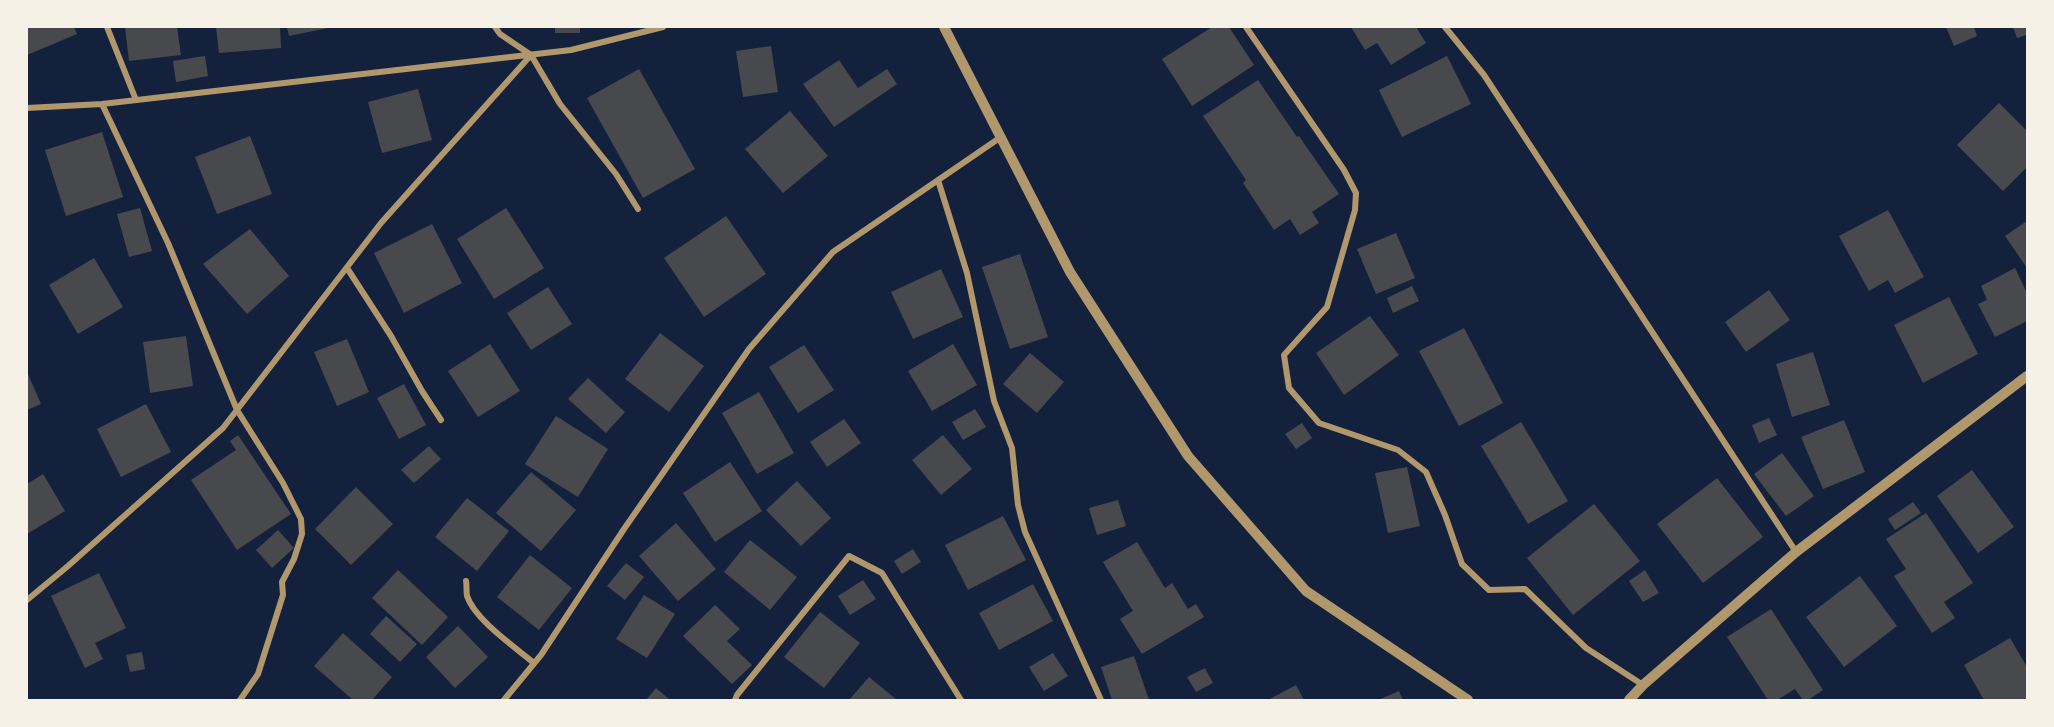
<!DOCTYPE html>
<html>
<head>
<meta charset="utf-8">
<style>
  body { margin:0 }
  #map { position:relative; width:2054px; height:727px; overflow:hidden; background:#14213d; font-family:Signika,sans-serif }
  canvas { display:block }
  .frame { position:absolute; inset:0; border:28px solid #f6f1e7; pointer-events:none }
</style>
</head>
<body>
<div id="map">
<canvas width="2054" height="727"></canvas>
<div class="frame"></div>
</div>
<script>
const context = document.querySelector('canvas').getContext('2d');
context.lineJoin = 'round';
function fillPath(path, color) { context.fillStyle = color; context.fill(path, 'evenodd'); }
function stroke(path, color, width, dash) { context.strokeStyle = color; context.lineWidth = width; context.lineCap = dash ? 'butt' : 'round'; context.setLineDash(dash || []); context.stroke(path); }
fillPath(new Path2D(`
  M27,27H74L77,34L27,55Z
  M125,27H177L181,55L129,61Z
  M216,27H280L281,48L219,53Z
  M287,27H328V28L289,36Z
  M555,27H580V33H555Z
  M1212,27H1229L1254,65L1192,106L1162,59Z
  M1351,27H1416L1426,43L1391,65L1377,43L1365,50Z
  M1946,27H1974L1977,36L1954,46Z
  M2013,27H2027V35L2017,38Z
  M771,46L778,92L743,97L736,51Z
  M205,56L208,76L176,82L173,61Z
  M1447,56L1471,104L1402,137L1379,90Z
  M839,60L858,88L887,69L897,84L834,127L803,84Z
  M639,69L695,169L643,198L587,98Z
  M1258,80L1297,137L1299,136L1339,194L1312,212L1319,223L1300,235L1290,219L1274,230L1243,183L1246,180L1203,116Z
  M418,89L432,140L382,153L368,102Z
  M1999,103L2027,131V167L2003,191L1957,145Z
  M790,111L828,156L783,193L745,149Z
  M102,132L123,197L66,216L45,150Z
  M250,136L272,194L217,214L195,157Z
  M140,208L152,251L129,257L117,214Z
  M506,208L544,268L494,299L457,239Z
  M1888,210L1924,277L1895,293L1888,280L1869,291L1839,236Z
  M726,216L766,274L704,317L664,258Z
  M2027,221V268L2005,236Z
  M432,224L462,283L404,313L374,253Z
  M250,229L289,276L247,314L203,264Z
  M1396,233L1415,278L1376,294L1357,249Z
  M1020,254L1048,337L1010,349L982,267Z
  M94,258L123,307L78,334L49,285Z
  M2015,268L2027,293V321L1995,337L1978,304L1987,300L1981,286Z
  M941,269L963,317L913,339L891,292Z
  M1412,286L1419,301L1393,313L1387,298Z
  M548,287L572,324L531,350L507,313Z
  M1769,290L1790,320L1746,352L1725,322Z
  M1949,297L1978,354L1923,383L1894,325Z
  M1370,316L1399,355L1344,395L1316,353Z
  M1464,328L1503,403L1459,426L1419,351Z
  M660,333L704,366L669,412L625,379Z
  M186,336L193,386L150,393L143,342Z
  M347,339L369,392L337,406L314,352Z
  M490,344L520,391L478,417L448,371Z
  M953,344L977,385L932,411L908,371Z
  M804,345L834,390L798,413L769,367Z
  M1813,352L1830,405L1792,417L1776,364Z
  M1030,353L1064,382L1037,413L1003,384Z
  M27,372L41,404L27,410Z
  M588,378L625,412L606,433L568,399Z
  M404,384L426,425L399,439L377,398Z
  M759,392L794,453L757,474L722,413Z
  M146,404L171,452L121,477L97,429Z
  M975,409L986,427L963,440L952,422Z
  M556,416L608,449L578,497L525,464Z
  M1769,418L1777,435L1759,443L1752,425Z
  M844,419L861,443L827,467L810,442Z
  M1844,420L1865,472L1823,489L1801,437Z
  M1521,422L1568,501L1528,524L1481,446Z
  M1302,423L1312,438L1296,449L1285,434Z
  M238,435L291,514L237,550L191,480L236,450L230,441Z
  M943,435L972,469L941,495L912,460Z
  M429,446L441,459L414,483L401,470Z
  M1782,453L1814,496L1786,516L1754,474Z
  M730,462L762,511L715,542L683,493Z
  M1407,467L1420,526L1388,533L1375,473Z
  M1972,470L2014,527L1978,553L1937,496Z
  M531,472L576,510L541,551L496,513Z
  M43,474L65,511L27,534V484Z
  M1717,478L1763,537L1703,583L1657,524Z
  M797,481L831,518L801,546L766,510Z
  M356,487L393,524L351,565L315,529Z
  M467,498L509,531L477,571L435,537Z
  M1118,500L1126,526L1097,535L1089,508Z
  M1913,502L1921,513L1895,530L1888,519Z
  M1594,504L1640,561L1573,615L1527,558Z
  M1926,513L1973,583L1944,602L1955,618L1932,633L1894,576L1906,569L1886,539Z
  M1003,516L1026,560L968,590L945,545Z
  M676,523L716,569L678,601L639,556Z
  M278,530L294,548L272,568L256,550Z
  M750,540L797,577L770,610L724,572Z
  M1137,542L1165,588L1172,583L1188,609L1196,604L1204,617L1142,654L1120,619L1133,611L1103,562Z
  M913,549L921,562L902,574L894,561Z
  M530,555L572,588L539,630L497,597Z
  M626,563L644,577L625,600L607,586Z
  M398,570L448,617L422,645L372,598Z
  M1645,570L1659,593L1643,602L1629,581Z
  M99,573L126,628L95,643L103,659L85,668L51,596Z
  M1860,576L1897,626L1844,667L1806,617Z
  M863,580L876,599L850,615L838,596Z
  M1033,584L1053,621L999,650L979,613Z
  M644,595L675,614L647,658L616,639Z
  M715,605L740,629L727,641L752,665L732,684L683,636Z
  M1771,609L1823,690L1808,700H1803L1795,689L1777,700H1768L1727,637Z
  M820,612L860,643L824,688L784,657Z
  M386,616L417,644L400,662L370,634Z
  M458,626L488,657L455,688L426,657Z
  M343,633L392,677L372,700H353L314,666Z
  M2010,638L2027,667V700H1984L1964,665Z
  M142,652L145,669L130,672L126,655Z
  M1053,653L1068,676L1044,691L1029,667Z
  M1134,656L1149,700H1112L1101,667Z
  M1205,668L1213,683L1196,692L1187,677Z
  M869,677L897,700H849Z
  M1296,685L1304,700H1268Z
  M656,688L670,700H646Z
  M1399,691L1403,700H1378Z`), '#48494c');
stroke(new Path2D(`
  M107,27L136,100
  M495,27L500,34L531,55L560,104L616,174L638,209
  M1246,27L1344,170L1356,193L1355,210L1327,307L1284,355L1289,388L1319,423L1398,450L1426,472L1445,515L1462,564L1489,590L1525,589L1586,648L1643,685
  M1445,27L1484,75L1796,552
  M102,104L168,243L237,410L283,483L301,519L302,534L294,559L282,582L283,595L258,674L240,700
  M27,108L102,104L571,50L663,27
  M938,180L967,273L994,401L1012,448L1018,505L1025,532L1101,700
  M347,268L391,336L422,391L441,420
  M466,581C467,585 466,591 467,596C475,620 515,647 534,663
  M27,600L68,566L223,428L381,223L531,55
  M504,700L541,655L624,529L749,349L833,252L1001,137
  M735,700L737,695L849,556L882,573L961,700`), '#b1986c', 6);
stroke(new Path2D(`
  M944,27L1070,272L1188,456L1306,591L1468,700
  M1629,700L1643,685L1796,552L2027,376`), '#b1986c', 10);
</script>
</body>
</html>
